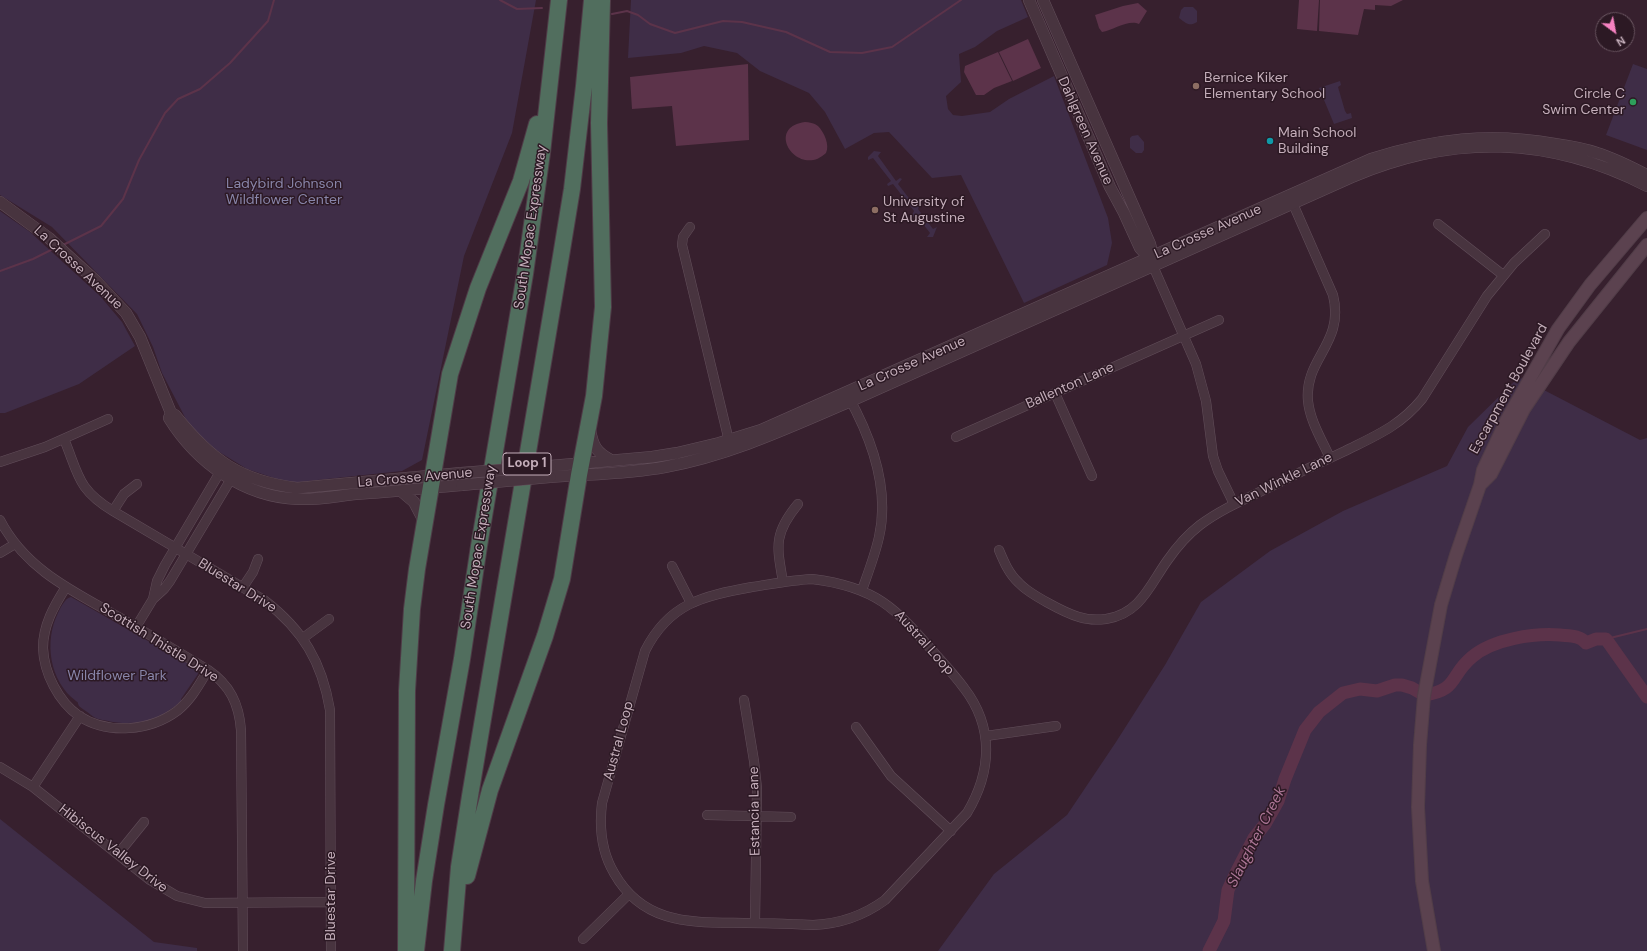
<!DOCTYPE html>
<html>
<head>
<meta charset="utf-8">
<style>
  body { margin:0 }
  #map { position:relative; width:1647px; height:951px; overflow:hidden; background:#37202e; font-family:"DM Sans",sans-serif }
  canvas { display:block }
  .north { position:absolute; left:1595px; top:12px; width:40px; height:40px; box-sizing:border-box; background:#2c1924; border:1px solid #695560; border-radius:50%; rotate:148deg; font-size:11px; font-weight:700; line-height:16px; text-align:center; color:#c4aeba }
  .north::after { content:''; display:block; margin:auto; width:14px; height:18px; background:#f682c1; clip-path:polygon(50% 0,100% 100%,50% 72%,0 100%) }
</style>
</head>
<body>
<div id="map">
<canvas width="1647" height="951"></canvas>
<div class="north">N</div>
</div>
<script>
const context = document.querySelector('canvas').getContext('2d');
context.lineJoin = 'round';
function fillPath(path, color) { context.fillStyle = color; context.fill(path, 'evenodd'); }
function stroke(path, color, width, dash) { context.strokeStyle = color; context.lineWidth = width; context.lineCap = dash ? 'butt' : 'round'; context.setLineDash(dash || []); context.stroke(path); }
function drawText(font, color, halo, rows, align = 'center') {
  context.font = font + ' "DM Sans",sans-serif'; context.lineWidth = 3; context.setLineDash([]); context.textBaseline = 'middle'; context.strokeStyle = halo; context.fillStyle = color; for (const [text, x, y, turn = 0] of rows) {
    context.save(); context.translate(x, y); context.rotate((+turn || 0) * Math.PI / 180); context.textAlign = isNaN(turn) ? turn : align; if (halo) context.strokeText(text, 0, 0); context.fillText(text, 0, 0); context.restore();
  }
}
fillPath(new Path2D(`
  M0,0H536L512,133L464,256L422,460L402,471L289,483L247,469L216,450L189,425L162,373L153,347L137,314L52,227L0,195Z
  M631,0H1021L1028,17L997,31L975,47L959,54L961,82L946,96L948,109L953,115L962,116L990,112L1009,99L1054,76L1108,218L1112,243L1107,265L1024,303L961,175L932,178L889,132L874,133L845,149L825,112L809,93L760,71L737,53L704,46L681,53L628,58Z
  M1184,7H1193L1197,11V22C1189,27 1186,23 1179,18L1181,10Z
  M1633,64L1647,69V150L1606,135Z
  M1340,81L1341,85L1338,87L1345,111L1347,114L1351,113L1352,118L1334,124L1319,88Z
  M1138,135L1144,142V150L1142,153H1136L1130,148V138L1132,136Z
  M874,151L881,152L878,156L896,181L900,178L902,179L898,184L915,206L918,204H921L918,209L933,229L937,227L933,237H927L930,233L916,215L913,217H911L914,211L893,184L888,186L887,184L891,181L873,158L868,160V157Z
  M0,211L30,232L100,296L122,322L135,346L79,384L5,413H0Z
  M1519,377L1640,440L1647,438V951H938L994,874L1067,815L1116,742L1165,665L1201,602L1270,551L1343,511L1447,466L1468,427Z
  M71,597L197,669L198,674L181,699V701C161,720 135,727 108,721C103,720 95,719 91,715C88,712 82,709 79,706C77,702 79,703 76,701C49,681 44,641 58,613C61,607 65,598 71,597Z
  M0,819L154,942L197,948V951H0Z`), '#3f2d47');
fillPath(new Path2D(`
  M1299,0H1319L1317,31L1297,29Z
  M1320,0H1403L1391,6L1375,5V10L1364,9L1358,35L1319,31Z
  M1138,3L1147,11L1139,24C1129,19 1113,30 1102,32L1099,28L1095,15L1123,6Z
  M1028,39L1041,68L1013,81L999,52Z
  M998,52L1012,81L994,88L984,95H976L964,72L965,66Z
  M748,64L749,140L676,146L672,106L632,109L630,77Z
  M805,122C809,122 814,123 818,126C824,132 830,145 826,153C799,179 763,128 805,122Z`), '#5c334a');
stroke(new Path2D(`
  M500,0L517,9L542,8
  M612,14L627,11L638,15L650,24L675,33L723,21L742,22L786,32L830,52L862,53L892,47L961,0
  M63,245L101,226L123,199L139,160L165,113L178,99L200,89L230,63L268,21L274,0
  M0,271L33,259L55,248
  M1606,639L1647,629`), '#5c334a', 2);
stroke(new Path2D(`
  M1209,951L1224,921L1228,890L1236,873L1254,838L1265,824L1278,801L1285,779L1305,730L1319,712L1343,693L1360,689L1377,691L1395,685H1402L1412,688L1424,695C1459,690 1449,676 1472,657C1493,639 1534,633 1560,635C1569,636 1580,635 1586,643L1596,639H1606L1647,697`), '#5c334a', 13);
const minor = new Path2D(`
  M1290,197L1333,295C1345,344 1304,358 1308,401C1310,421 1322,440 1330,458
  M1438,224L1503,275
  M690,227L683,237L682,245L729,441
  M1153,266L1196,364L1206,401L1213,456L1218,471L1234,504
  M1055,393L1092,476
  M848,396C872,439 890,488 879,537C875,555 868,573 862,590
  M956,437L1219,320
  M64,439C79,475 77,489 113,511L264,600C303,630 322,662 330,710L331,951
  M0,462L45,447L108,419
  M113,511L124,494L137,484
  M0,520C26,571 77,593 124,620C152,636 180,653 208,670C230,685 239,704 241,730L243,951
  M999,550C1004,562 1009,574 1019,583C1029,594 1065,613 1079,617C1088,620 1097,620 1106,619C1140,614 1150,585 1167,561C1176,548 1187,535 1200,525C1220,510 1243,500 1266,489C1292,476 1319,463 1345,451C1375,436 1400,426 1422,399L1487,296L1514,263L1545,234
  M0,553L15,544
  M672,566L691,603
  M812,579C878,587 896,609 937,656C946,666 956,677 964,688C994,727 992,771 967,813L885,900C863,916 840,924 813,925C791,924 768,923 746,923C693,922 644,926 614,873C601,851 599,828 602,803L645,651C669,603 703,596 752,587C772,584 792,580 812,579Z
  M783,582C777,547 773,534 798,504
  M66,587C54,606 43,625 43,648C44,673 58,701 79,716C108,735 150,731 177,711C191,700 199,685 208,670
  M243,587L253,572L258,559
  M153,599L157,581L165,565L223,467
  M136,627L153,599L164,589L170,581L234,474
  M303,638L329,619
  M744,700L754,761L757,788L755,923
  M856,727L891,776L951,831
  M986,736L1056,726
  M0,767L33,787L150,880L177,896L205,903L331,902
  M33,787L80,716
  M707,815L791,817
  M118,854L144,822
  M583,939L629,894`);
const tertiary = new Path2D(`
  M1029,0L1110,187L1124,213L1140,248L1149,258L1152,263
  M1043,0L1150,244L1151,248L1149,258
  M0,202L49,238L64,252L96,281L126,313L140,337L171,413L175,415C211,460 240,481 297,488L461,473
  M171,413L169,418C197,463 244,497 298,499C317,500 337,496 356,494C391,492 427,488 462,485
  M590,430C593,446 596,452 611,460
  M550,466L652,457L677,453L719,443L761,430L1371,159C1434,139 1490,132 1555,144C1569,146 1583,148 1597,153C1614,158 1631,167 1647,175
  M550,477C589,474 628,474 665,467C731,455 790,427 851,401L1352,177C1453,134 1549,136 1647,186
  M401,491L414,502L425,523`);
const secondary = new Path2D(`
  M1480,485L1491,474L1524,409L1569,342L1647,245
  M1434,951L1422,881L1418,807L1420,745L1424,696L1441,605L1456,555L1480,485L1483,470L1506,421L1558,329L1590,285L1647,218`);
const motorway = new Path2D(`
  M467,876L490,790L545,636L562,579L579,475L594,396L603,307L599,123L602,1
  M406,951L407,691L412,609L417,569L450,374L478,288L521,181L537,124
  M416,951L424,881L436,805L462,659L479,546L525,274L542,153L559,0
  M452,951L459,867L470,796L561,256L572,189L584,86L592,0`);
stroke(minor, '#624e5a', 10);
stroke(tertiary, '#624e5a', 12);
stroke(secondary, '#513d48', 14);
stroke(motorway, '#4f3b47', 18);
stroke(minor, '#48343f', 9);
stroke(tertiary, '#48343f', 11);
stroke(secondary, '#5b424f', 12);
stroke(motorway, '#516e5e', 16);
const tertiaryBridge = new Path2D(`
  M461,473L550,466
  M462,485L550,477`);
stroke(tertiaryBridge, '#624e5a', 12, []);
stroke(tertiaryBridge, '#48343f', 11);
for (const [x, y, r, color] of [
  [1196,86,4,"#8d6e63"],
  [1633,102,4,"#2e9e5b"],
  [1270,141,4,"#0f9aa8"],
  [875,210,4,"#8d6e63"]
]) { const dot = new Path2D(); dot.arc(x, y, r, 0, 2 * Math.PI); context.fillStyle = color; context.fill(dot); stroke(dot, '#2c1924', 1.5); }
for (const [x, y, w] of [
  [527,464,48]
]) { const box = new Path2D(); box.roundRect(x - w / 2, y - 11, w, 22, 3); context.fillStyle = '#2c1924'; context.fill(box); stroke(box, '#c4aeba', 1); }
drawText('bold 13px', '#c4aeba', null, [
  ["Loop 1",527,464]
]);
drawText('14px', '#c4aeba', '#2c1924', [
  ["Bernice Kiker",1204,78],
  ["Elementary School",1204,94],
  ["Circle C",1625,94,"right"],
  ["Swim Center",1625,110,"right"],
  ["Main School",1278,133],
  ["Building",1278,149],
  ["University of",883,202],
  ["St Augustine",883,218]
], 'left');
drawText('14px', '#c4aeba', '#2c1924', [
  ["Dahlgreen Avenue",1085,131,66],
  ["South Mopac Expressway",531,227,-82],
  ["La Crosse Avenue",1208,232,-24],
  ["La Crosse Avenue",78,268,43],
  ["La Crosse Avenue",912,364,-24],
  ["Ballenton Lane",1070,386,-24],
  ["Escarpment Boulevard",1509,389,-61],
  ["La Crosse Avenue",415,478,-5],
  ["Van Winkle Lane",1284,480,-26],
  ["South Mopac Expressway",479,547,-81],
  ["Bluestar Drive",237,586,32],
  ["Scottish Thistle Drive",159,643,32],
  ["Austral Loop",924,643,48],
  ["Austral Loop",619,741,-75],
  ["Estancia Lane",755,811,-91],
  ["Hibiscus Valley Drive",113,849,38],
  ["Bluestar Drive",331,896,-90]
]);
drawText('14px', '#8885a9', '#2c1924', [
  ["Ladybird Johnson",284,184],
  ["Wildflower Center",284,200],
  ["Wildflower Park",117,676]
]);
drawText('italic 15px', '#ac7696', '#2c1924', [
  ["Slaughter Creek",1257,837,-63]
]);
</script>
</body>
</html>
